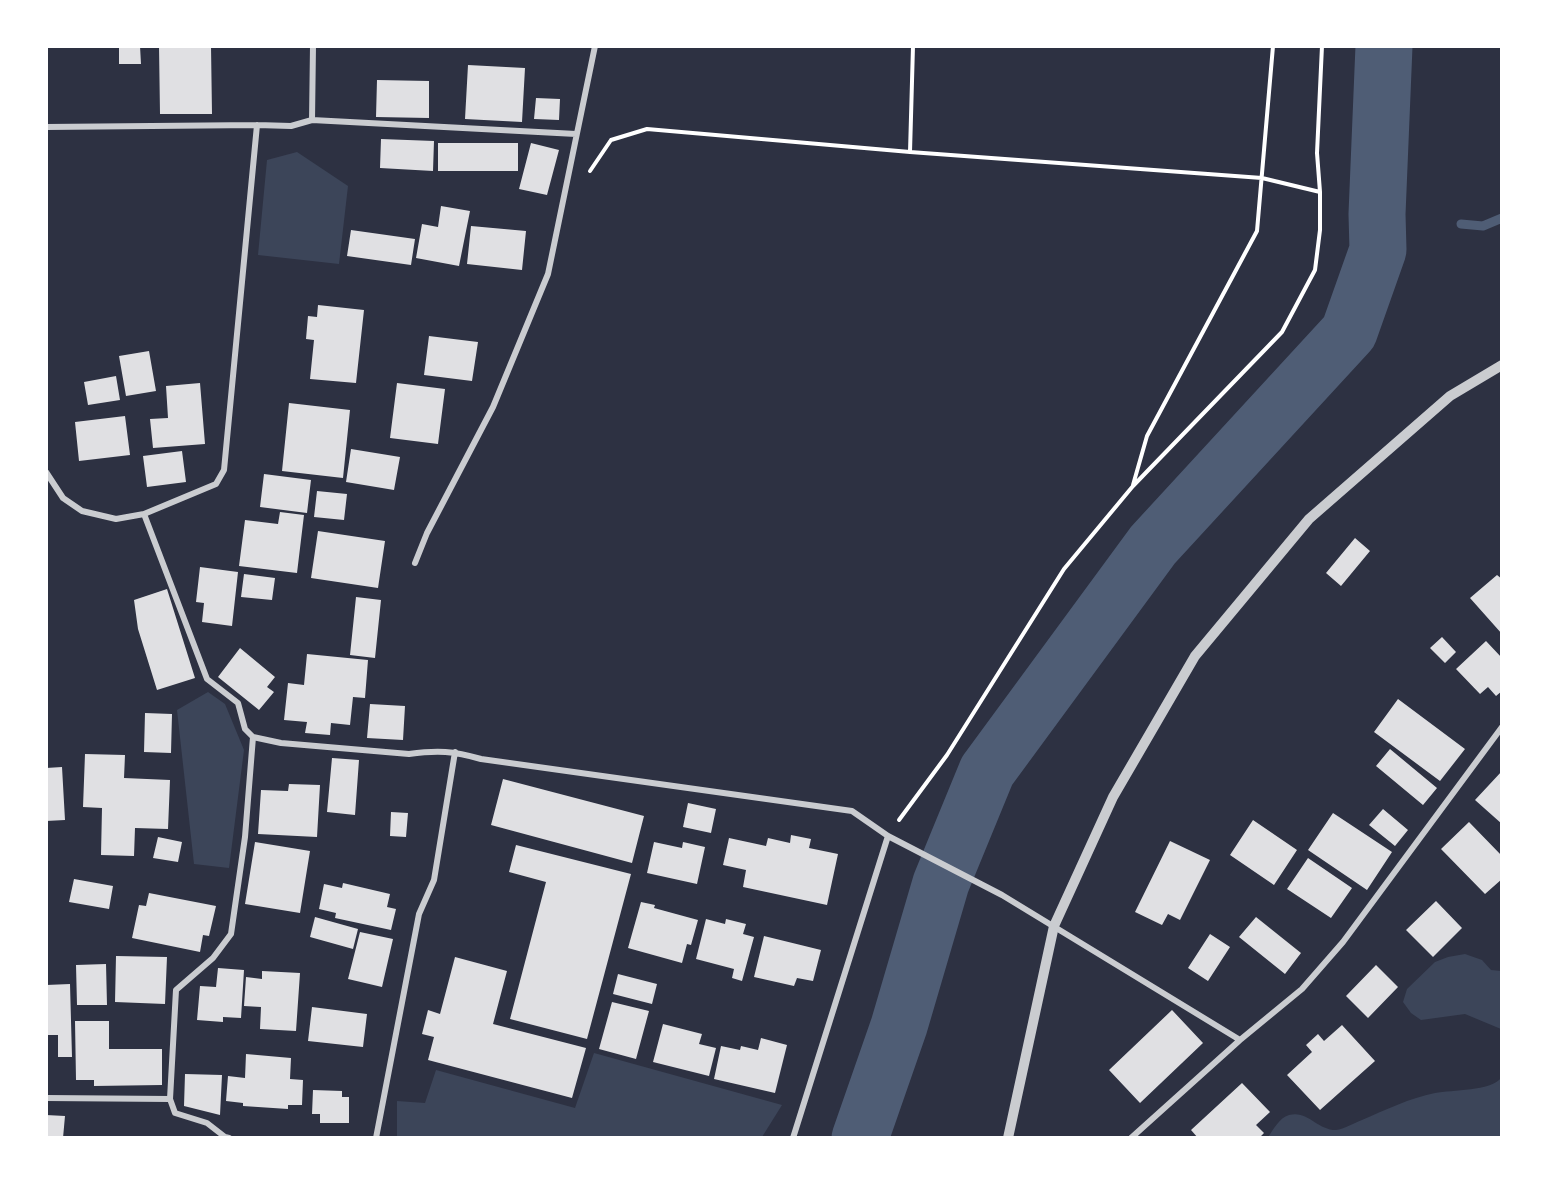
<!DOCTYPE html>
<html>
<head>
<meta charset="utf-8">
<style>
  body { margin:0 }
  #map { position:relative; width:1548px; height:1184px; overflow:hidden; background:#2d3142; font-family:Manrope,sans-serif }
  canvas { display:block }
  .frame { position:absolute; inset:0; border:48px solid #fff; pointer-events:none }
</style>
</head>
<body>
<div id="map">
<canvas width="1548" height="1184"></canvas>
<div class="frame"></div>
</div>
<script>
const context = document.querySelector('canvas').getContext('2d');
context.lineJoin = 'round';
function fillPath(path, color) { context.fillStyle = color; context.fill(path, 'evenodd'); }
function stroke(path, color, width, dash) { context.strokeStyle = color; context.lineWidth = width; context.lineCap = dash ? 'butt' : 'round'; context.setLineDash(dash || []); context.stroke(path); }
fillPath(new Path2D(`
  M297,152L348,186L339,264L258,255L267,160Z
  M208,692L225,704L244,750L229,868L194,864L177,710Z
  M1465,954L1482,960L1491,970L1501,971V1029L1465,1014L1421,1020L1411,1013L1403,1002L1407,989L1435,962L1448,957Z
  M594,1053L782,1105L762,1137H397V1101L425,1103L436,1070L575,1108Z
  M1501,1078V1137H1268C1274,1129 1279,1118 1289,1115C1308,1110 1317,1130 1336,1130C1344,1129 1354,1123 1362,1120C1385,1110 1410,1098 1435,1093C1452,1090 1491,1091 1501,1078Z`), '#3c4559');
stroke(new Path2D(`
  M1461,224L1483,226L1502,218`), '#4f5d75', 9);
stroke(new Path2D(`
  M860,1138L899,1026L941,883L987,771L1153,545L1349,332L1378,250L1377,214L1384,46`), '#4f5d75', 57);
fillPath(new Path2D(`
  M119,46H140L141,64H119Z
  M159,46H211L212,114H160Z
  M468,65L525,68L522,122L465,119Z
  M377,80L429,81V118L376,117Z
  M536,98L560,99L559,120L534,119Z
  M381,139L434,141L433,171L380,168Z
  M438,143H518V171H438Z
  M531,143L559,150L547,195L519,189Z
  M441,206L470,211L459,266L416,258L422,224L438,227Z
  M471,226L526,231L522,270L467,264Z
  M351,230L415,239L411,265L347,256Z
  M318,305L364,310L356,383L310,379L314,340L306,339L308,316L317,317Z
  M429,336L478,342L472,381L424,375Z
  M149,351L156,391L126,396L119,356Z
  M116,376L120,400L88,405L84,382Z
  M200,383L205,444L153,448L150,419L168,418L166,386Z
  M397,383L445,389L438,444L390,438Z
  M289,403L350,410L343,478L282,471Z
  M125,416L130,455L79,461L75,422Z
  M351,449L400,457L394,490L346,482Z
  M182,451L186,482L147,487L143,456Z
  M264,474L311,480L307,513L260,507Z
  M317,491L347,494L344,520L314,517Z
  M280,512L304,515L297,573L239,566L245,520L278,524Z
  M318,531L385,541L378,588L311,578Z
  M1355,538L1370,551L1341,586L1326,573Z
  M200,567L238,572L232,626L202,622L204,603L196,602Z
  M244,574L275,578L272,600L241,597Z
  M1497,575L1502,579V634L1470,598Z
  M167,589L195,678L157,690L138,629L134,600Z
  M356,597L381,600L375,658L350,655Z
  M1442,637L1456,652L1445,663L1430,648Z
  M1486,641L1502,658V691L1496,696L1488,687L1480,694L1456,669Z
  M240,648L275,677L267,687L274,692L259,710L218,677Z
  M307,654L368,660L365,698L353,697L350,725L331,723L330,735L305,733L307,722L284,720L288,683L304,685Z
  M1398,699L1465,749L1440,781L1374,732Z
  M370,704L405,706L403,740L367,738Z
  M145,713L172,714L171,753L144,752Z
  M1390,749L1437,788L1423,805L1376,766Z
  M85,754L125,755L124,778L170,780L168,829L135,828L134,856L101,855L102,808L83,807Z
  M332,758L359,760L355,815L327,812Z
  M62,767L65,820L46,821V768Z
  M1502,771V824L1475,800Z
  M503,779L644,816L632,863L491,825Z
  M289,784L320,785L317,837L258,834L261,790L288,791Z
  M688,803L716,809L711,833L683,827Z
  M1383,809L1408,830L1395,846L1369,825Z
  M391,812L408,813L406,837L390,836Z
  M1333,813L1392,852L1367,890L1308,850Z
  M1253,820L1297,850L1274,885L1230,855Z
  M1469,822L1502,856V879L1485,894L1441,849Z
  M791,835L811,839L809,848L838,854L827,905L743,887L746,870L723,865L729,838L766,846L768,838L790,843Z
  M158,837L182,842L178,862L153,858Z
  M1170,841L1210,860L1180,920L1168,914L1162,925L1135,912Z
  M255,842L310,851L300,913L245,904Z
  M654,842L682,848L683,842L705,847L697,884L647,873Z
  M516,845L631,874L587,1039L510,1019L546,882L509,872Z
  M1308,858L1352,888L1331,918L1287,889Z
  M74,879L113,886L109,909L69,902Z
  M343,883L390,894L387,907L396,909L391,930L335,918L336,913L319,909L324,884L342,888Z
  M149,893L216,906L209,936L203,935L200,952L132,938L139,905L146,906Z
  M1436,901L1462,928L1433,957L1406,930Z
  M641,902L655,905L654,908L698,920L691,945L687,944L682,963L628,948Z
  M315,917L358,929L353,949L310,937Z
  M1256,917L1301,953L1285,974L1239,937Z
  M706,919L725,924L726,919L746,924L743,934L754,937L742,981L732,978L734,969L696,959Z
  M360,932L393,939L382,987L348,979Z
  M1210,934L1230,947L1208,981L1188,968Z
  M764,936L821,950L813,981L797,978L794,986L754,977Z
  M116,956L167,957L165,1004L115,1002Z
  M455,957L507,971L493,1024L586,1048L572,1098L428,1060L434,1037L422,1034L428,1010L440,1014Z
  M106,964L107,1005H77L76,965Z
  M1376,965L1398,987L1368,1018L1346,996Z
  M218,968L244,970L241,1018L223,1017V1022L197,1020L200,986L216,987Z
  M262,971L300,973L296,1031L260,1029L261,1007L244,1006L246,977L262,979Z
  M618,974L657,984L652,1004L613,994Z
  M70,984L72,1057H58V1035H46V985Z
  M612,1002L649,1011L636,1059L599,1049Z
  M312,1007L367,1014L363,1047L308,1041Z
  M1172,1010L1203,1043L1140,1103L1109,1070Z
  M75,1021H109V1049H162V1085L94,1086V1080H76Z
  M663,1024L702,1034L699,1044L716,1048L709,1076L653,1062Z
  M1342,1025L1375,1061L1320,1110L1287,1075L1312,1052L1306,1045L1318,1034L1324,1041Z
  M761,1038L787,1045L775,1093L714,1079L721,1046L740,1050L741,1046L758,1050Z
  M246,1054L291,1058L290,1079L303,1080L302,1105H288V1109L243,1106V1103L226,1101L228,1076L245,1078Z
  M185,1074L222,1075L220,1115L184,1106Z
  M1242,1083L1270,1112L1256,1125L1264,1133L1259,1138H1198L1191,1130Z
  M313,1090L342,1091V1097H349V1123H320V1114H312Z
  M46,1115L65,1116L63,1138H46Z`), '#e0e0e3');
stroke(new Path2D(`
  M910,152L1262,178L1320,192
  M590,171L611,140L647,129L910,152L913,46
  M1133,485L1147,436L1257,231L1273,46
  M899,820L947,755L1064,569L1133,486L1282,332L1315,270L1320,230V192L1317,153L1322,46`), '#fff', 4);
stroke(new Path2D(`
  M312,120L576,134
  M257,125L224,470L216,484L144,514L207,679L238,703L245,729L253,737L281,743L409,754C438,750 453,751 481,759L852,811L888,836L1002,895L1240,1040
  M46,127L257,125L291,126L312,120L313,46
  M46,472L63,498L82,511L116,519L144,514
  M415,563L427,533L493,407L548,274L595,46
  M46,1098L170,1099
  M229,1138L225,1137L207,1123L175,1113L170,1099L176,990L213,958L231,934L245,837L253,737
  M376,1138L419,914L434,880L455,752
  M793,1138L888,836
  M1131,1138L1240,1040L1302,989L1343,942L1502,727`), '#caccd0', 6);
stroke(new Path2D(`
  M1008,1138L1054,926L1113,797L1195,656L1309,519L1450,396L1502,365`), '#caccd0', 10);
</script>
</body>
</html>
